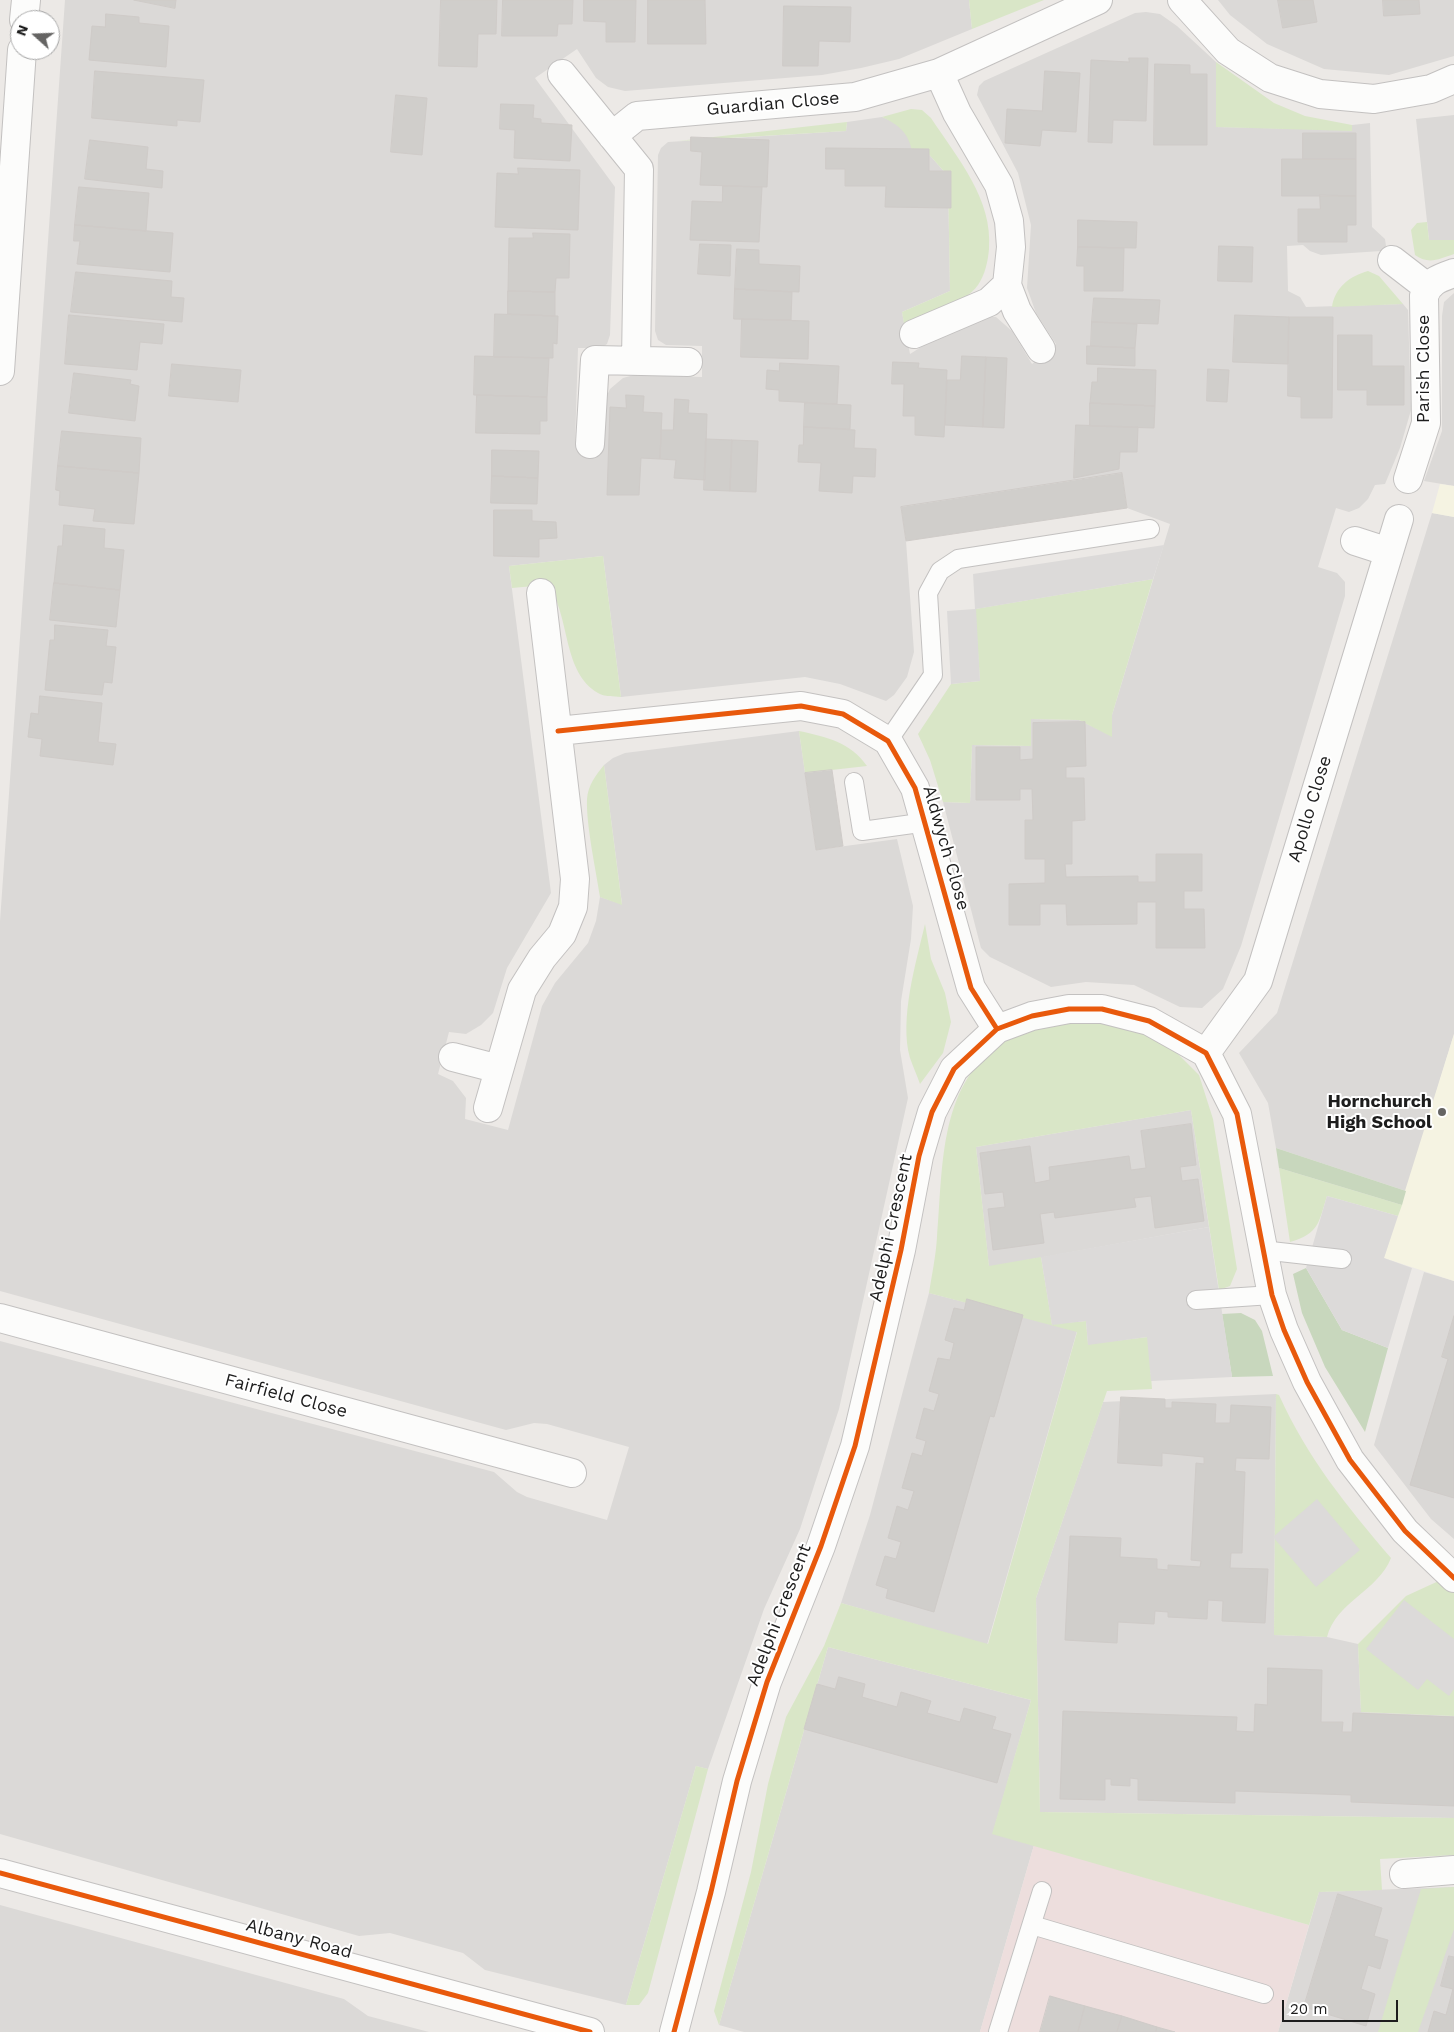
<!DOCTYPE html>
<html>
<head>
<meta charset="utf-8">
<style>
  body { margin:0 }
  #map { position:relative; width:1454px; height:2032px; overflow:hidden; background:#ece9e6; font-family:"Work Sans",sans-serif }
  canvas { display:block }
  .north { position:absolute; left:10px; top:10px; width:50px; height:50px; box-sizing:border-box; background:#fff; border:1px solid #a5a5a5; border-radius:50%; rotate:290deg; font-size:14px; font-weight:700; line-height:20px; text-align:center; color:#1d1d1d }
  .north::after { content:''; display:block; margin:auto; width:18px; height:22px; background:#656463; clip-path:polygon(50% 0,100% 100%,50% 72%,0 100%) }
  .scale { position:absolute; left:1282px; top:2000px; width:116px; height:22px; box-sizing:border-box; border:2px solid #1d1d1d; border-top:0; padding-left:6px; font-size:15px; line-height:18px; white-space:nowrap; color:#1d1d1d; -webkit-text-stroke:4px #fff; paint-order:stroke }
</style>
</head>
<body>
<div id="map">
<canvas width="1454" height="2032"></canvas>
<div class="north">N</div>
<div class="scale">20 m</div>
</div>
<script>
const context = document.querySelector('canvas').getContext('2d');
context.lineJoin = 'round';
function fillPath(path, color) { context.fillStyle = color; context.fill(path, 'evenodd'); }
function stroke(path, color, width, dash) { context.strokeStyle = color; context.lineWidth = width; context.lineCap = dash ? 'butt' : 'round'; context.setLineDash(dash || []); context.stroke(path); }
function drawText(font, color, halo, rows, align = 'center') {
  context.font = font + ' "Work Sans",sans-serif'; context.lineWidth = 4; context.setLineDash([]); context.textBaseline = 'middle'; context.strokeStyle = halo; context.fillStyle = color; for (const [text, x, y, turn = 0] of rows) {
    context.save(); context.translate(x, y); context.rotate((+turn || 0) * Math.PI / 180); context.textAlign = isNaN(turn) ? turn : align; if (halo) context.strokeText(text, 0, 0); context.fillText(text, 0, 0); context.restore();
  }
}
fillPath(new Path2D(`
  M65,0H969L972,29L899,59L861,68L822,75L625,91L608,87L596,78L577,49L535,78L615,187L610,335L607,344L601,348H578L575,444L603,445V404L610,389L623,378L634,375L702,377V346L666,345L658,340L655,331L658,155L661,148L668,142L846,131L847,122L882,117L897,123L926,151L948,176L950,291L902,312L910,354L958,324L979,315L996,317L1012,331L1032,364L1056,344L1036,313L1027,288L1031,225L1018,173L977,95L979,86L984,81L1135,13L1146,12L1160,14L1177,26L1216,62L1217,127L1352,130V125L1370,123L1372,227L1385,239L1386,246L1381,251L1321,255L1310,251L1303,245L1287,246L1288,291L1300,297L1306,307L1403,304L1408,310L1411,410L1400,448L1385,484L1375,485L1368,499L1359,508L1349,512L1336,508L1318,567L1337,573L1345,582V596L1241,946L1223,989L1202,1008L1180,1007L1134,985L1086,982L1051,987L990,957L981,948L943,802L970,803L972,745L1031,746V719L1079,720L1112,736V715L1170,524L1127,508L1122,473L901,507L906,541L914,652L907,677L894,695L886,701L840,684L805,677L621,697L603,556L509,566L551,893L507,968L493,1013L481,1025L466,1034L449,1032L438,1074L453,1081L466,1098L465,1119L508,1130L542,1006L555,983L588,943L596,921L600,897L622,904L604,765L613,758L625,753L799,731L816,850L897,839L913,906L911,939L901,1001L900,1050L908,1098L839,1409L800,1529L764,1609L708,1769L696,1766L626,2005L485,1970L463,1953L390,1933L359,1936L0,1834V1341L494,1472L517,1492L527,1497L607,1520L629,1447L547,1424L534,1423L506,1430L0,1291V921Z
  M1218,0H1454V56L1389,75L1324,69L1267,44L1230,15Z
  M1454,115V240H1429L1416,119Z
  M1454,293V486L1424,481L1442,431V316L1444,302Z
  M1432,513L1454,517V1034L1406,1191L1276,1148L1268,1103L1239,1053L1277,1013Z
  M1191,1110L1209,1227L989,1267L976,1147Z
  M1424,1272L1454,1281V1539L1431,1519L1374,1445Z
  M929,1293L1077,1331L987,1645L841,1603L870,1515Z
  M1276,1394L1274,1635L1327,1637L1358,1644L1361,1712L1454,1716V1818L1040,1812L1036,1598L1103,1402Z
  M828,1647L1031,1700L993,1833L1034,1845L980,2032H744L719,2025Z
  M1454,1887V2032H1278L1319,1892Z
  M0,1905L344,1999L368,2016L429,2032H0Z`), '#dbd9d7');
fillPath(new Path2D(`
  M1034,1845L1309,1925L1278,2032H980Z`), '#eddedd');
fillPath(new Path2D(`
  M1440,484L1454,486V517L1432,513Z
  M1454,1034V1281L1384,1258Z`), '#f5f3e2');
fillPath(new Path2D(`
  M969,0H1044L972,29Z
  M1216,62L1274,103L1305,116L1352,125V131L1216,127Z
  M911,109L922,110L931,118C958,159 993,199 989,249C988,261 985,275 978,285C965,304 925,315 904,324L902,312L950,291L948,176L926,151L912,152C909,133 899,125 882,117Z
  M847,122L846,131L678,141Z
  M1427,222L1429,240H1454V254C1439,259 1429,265 1415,255L1411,230L1417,223Z
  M1368,271L1379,276L1403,304L1332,307C1335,287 1350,276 1368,271Z
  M603,556L621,697C614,696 604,697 598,693C563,673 570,619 550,588L534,586L512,588L509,566Z
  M1153,579L1112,715V737L1079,720L1031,719V746L972,745L970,803L943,802L930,760L918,734L951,684L980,681L975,609Z
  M799,731C827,737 850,742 867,766L805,773Z
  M604,765L622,905L600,897C596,870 586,825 587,799C588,785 596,775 604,765Z
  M925,924L931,959L945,993L951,1022L943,1053L920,1084C917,1075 913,1067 910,1058C899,1019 916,963 925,924Z
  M1082,1018L1138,1029L1174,1050L1199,1075L1213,1119L1237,1269L1230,1286L1219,1290L1191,1110L976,1147L989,1266L1041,1257L1052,1324L1086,1321L1088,1344L1148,1337L1152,1389L1107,1391L1036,1598L1040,1812L1454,1818V1855L1380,1859L1382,1890L1319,1892L1309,1925L992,1834L1031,1700L828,1647L719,2025L714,2011L751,1872L768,1784L786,1717L824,1646L841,1603L988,1644L1077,1332L929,1293C932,1274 936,1255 937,1237C943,1171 938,1087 999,1045C1024,1028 1053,1024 1082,1018Z
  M1279,1168L1402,1205L1398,1216L1327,1196C1319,1222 1319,1234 1290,1242Z
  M1276,1394L1279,1395C1308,1459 1346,1505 1391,1558C1378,1591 1336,1602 1327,1637L1274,1635Z
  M1443,1579L1454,1589V1716L1361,1712L1358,1644L1406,1596Z
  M696,1766L708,1769L648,1993L639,2005H626Z
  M1454,1887V1929L1418,2032H1378L1421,1889Z`), '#d9e6c7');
fillPath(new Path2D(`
  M1276,1148L1406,1191L1402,1205L1279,1168Z
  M1306,1268L1342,1330L1388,1348L1365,1432L1325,1367L1302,1313L1293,1274Z
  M1241,1313L1255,1320L1262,1331L1273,1376L1232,1377L1222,1314Z`), '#c8d7bd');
fillPath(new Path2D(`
  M1164,545L1153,579L976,609L980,681L951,684L947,611L975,609L973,574Z
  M1327,1196L1398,1216L1384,1258L1412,1268L1388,1348L1342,1330L1306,1268Z
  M1209,1227L1232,1377L1151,1381L1147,1337L1088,1345L1086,1321L1052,1325L1041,1257Z
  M1317,1499L1360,1550L1316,1587L1273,1537Z
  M1404,1600L1454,1639V1689L1449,1696L1427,1679L1418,1690L1366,1649Z`), '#dcdad9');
const building = new Path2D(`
  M134,0H176L175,8Z
  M441,0H497L496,34H478L477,67L439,66Z
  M503,0H573L572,24H558L557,36H502Z
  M584,0H636L635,42H606V22L584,21Z
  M648,0H705L706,44H648Z
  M1278,0H1313L1317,22L1283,28Z
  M1383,0H1419L1420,14L1384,16Z
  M784,6L851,7L850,42L819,41L818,66H783Z
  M106,14L139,17V23L169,26L166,67L89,60L92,26L105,27Z
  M1129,58H1148L1146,121L1113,120L1112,143L1088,142L1091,60L1129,62Z
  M1155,64L1190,65V74H1207V145H1154Z
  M95,71L204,80L200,122L177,120V126L92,118Z
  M1045,71L1080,73L1076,132L1042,130L1040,146L1005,143L1007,109L1042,111Z
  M396,95L427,98L422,155L391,152Z
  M501,104L534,105L533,118L541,119V123L572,125L570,161L514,158L515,130L500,129Z
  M1303,133H1356V159H1303Z
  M691,137L769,140L767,187L700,185L702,152L691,151Z
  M90,140L148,147L146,169L163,171L162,188L85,179Z
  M826,148L929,149V171H951V208L885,207L886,186H845V169H826Z
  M1282,159H1356V196H1282Z
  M518,168L580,170L578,230L495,227L497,173L518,174Z
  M723,186L762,187L759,242L690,240L692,201L722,202Z
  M79,187L149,193L146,231L75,225Z
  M1320,195L1356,196V225H1347V242H1298V209H1320Z
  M1078,220L1137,222L1136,248L1078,247Z
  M75,225L173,233L170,272L77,264L80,241H74Z
  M533,233L570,234L569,278H556L555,292L508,291L509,238H533Z
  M700,244L731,245L730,276L698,274Z
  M1219,246L1253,247L1252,282L1218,281Z
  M1078,247L1124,248L1123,291H1084V266H1077Z
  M737,249L759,250V264L800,266L799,292L735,289Z
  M76,272L172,281L171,297L184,298L182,322L71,312Z
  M735,289L792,292L791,320L734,319Z
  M508,291L555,292V316L508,314Z
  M1094,298L1160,300L1158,324L1092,322Z
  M495,314L558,316L557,344L553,343V358L494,357Z
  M69,315L164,324L162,344L140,342L137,370L65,364Z
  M1235,315L1289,317L1288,364L1233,362Z
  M1289,317H1333L1332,418H1301V397L1288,396Z
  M742,319L809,321L808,359L741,357Z
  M1092,322L1137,324L1135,348L1091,346Z
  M1338,335H1372V366H1404V405H1367V390H1338Z
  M1087,346L1135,348V366L1087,364Z
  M475,356L549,358L547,397L474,395Z
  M962,356L986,357L983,427L945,425L947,380H960Z
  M986,357L1007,358L1004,428L983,427Z
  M893,362L919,363L918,368L947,370L944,437L915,435V416H903L904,384H892Z
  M780,363L839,366L837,404L779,401V390L766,389L767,370L779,371Z
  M172,364L241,370L238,402L169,396Z
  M1098,368L1156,370L1155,406L1090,403L1092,382H1097Z
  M1208,369L1229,370L1227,402L1207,401Z
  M74,373L131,380L130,384L139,386L135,421L69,413Z
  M477,395L547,397V421H540V434L476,433Z
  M626,395L644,396L643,412L662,413L660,459L641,458L639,495H607L610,407L626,408Z
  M675,399L689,400L688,413L707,414L705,480L674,478L676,460L660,459L661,430H673Z
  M805,403L851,405L850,429L804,427Z
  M1090,403L1155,406L1154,428L1090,426Z
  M1076,425L1138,427L1137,452H1120L1119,469L1074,478Z
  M804,427L855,430L854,448L876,449L875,477L853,476L852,493L819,491L821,463L798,462L799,445H803Z
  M62,431L141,438L139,473L58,466Z
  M706,439L732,440L730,491L704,490Z
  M732,440L758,441L756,492L730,491Z
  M492,450L539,451L538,478L492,476Z
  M58,466L139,473L134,524L93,521L95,509L59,505L60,491L56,490Z
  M1122,473L1127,508L906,541L901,507Z
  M492,476L538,478L537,504L491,503Z
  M494,510H532V521L556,522L557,538L539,539V557L494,556Z
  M64,525L105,529L104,548L124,550L120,590L54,583L58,546H62Z
  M54,583L120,590L116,627L50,620Z
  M55,625L108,630L106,646L116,647L112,683L104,682L102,695L45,690L50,640H54Z
  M40,696L102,703L98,742L116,744L113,765L40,756L42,739L28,737L31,713L38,714Z
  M1085,722L1086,766L1066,767V778H1084L1085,820L1072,821V864H1065L1066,877L1138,876V882H1156V854H1202V891H1184V909H1204L1205,948H1156V902H1137V924L1067,925L1066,904H1040V925H1009V884L1045,883V859H1025V820H1033L1032,789H1020V800H976V747H1020V760L1033,759V723Z
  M832,770L843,846L816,850L805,773Z
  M1191,1124L1196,1165L1180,1167L1182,1181L1198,1179L1204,1221L1155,1228L1151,1196L1134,1198L1136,1207L1055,1218L1054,1212L1040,1214L1044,1243L993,1250L988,1209L1005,1207L1003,1192L985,1194L980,1153L1030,1146L1035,1183L1050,1180L1049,1167L1129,1156L1131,1170L1146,1168L1141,1131Z
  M967,1299L1023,1315L994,1417L990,1416L934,1612L886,1598L888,1589L876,1585L885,1556L896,1559L901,1542L888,1538L897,1506L908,1510L914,1491L902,1488L912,1453L922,1456L926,1441L916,1438L924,1408L934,1411L939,1394L929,1391L938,1358L950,1360L954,1343L945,1340L954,1308L964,1310Z
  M1454,1316V1498L1410,1485L1448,1359L1442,1357Z
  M1121,1397L1165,1399V1408H1172V1402L1216,1404L1215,1423H1230L1231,1405L1271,1407L1269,1459L1236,1458L1235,1471L1245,1472L1242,1553H1231L1230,1568L1268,1569L1265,1623L1222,1621L1223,1601L1208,1600L1207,1619L1168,1617V1612L1155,1611L1154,1624L1118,1622L1117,1643L1065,1640L1070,1536L1121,1538L1120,1557L1157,1559V1569L1168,1570V1565L1200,1567L1201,1561L1191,1560L1196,1463L1204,1464V1457L1162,1453V1466L1118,1463Z
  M1268,1668L1322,1670L1321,1722H1343L1342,1732H1352L1353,1713L1454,1717V1806L1351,1802V1795L1235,1791V1803L1138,1800V1779L1130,1778V1786L1111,1785V1779H1105V1800L1060,1799L1063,1711L1237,1717L1236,1731L1254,1732L1255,1704L1267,1705Z
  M839,1677L865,1684L862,1697L897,1707L901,1692L931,1701L927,1713L960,1722L964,1708L996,1717L992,1729L1011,1734L997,1783L804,1729L817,1684L835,1689Z
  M1338,1894L1382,1908L1374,1936L1388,1940L1380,1969L1368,1965L1361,1989L1375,1994L1366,2026L1304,2007Z
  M1449,1956L1454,1957V2032H1428L1434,2011L1446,2015L1453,1989L1441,1986Z
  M1050,1996L1085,2006L1078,2032H1040Z
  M1085,2006L1122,2016L1117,2032H1078Z
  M1122,2016L1157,2027L1156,2032H1117Z
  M1157,2027L1175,2032H1156Z`);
fillPath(building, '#d0cecb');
stroke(building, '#cfcbc8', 1);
const service = new Path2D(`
  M888,741L933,675L928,593L940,571L958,559L1150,529
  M854,782L862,831L927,822
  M1262,1250L1342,1259
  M1196,1300L1272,1295
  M1032,1925L1264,1994
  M998,2032L1042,1891`);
const minor = new Path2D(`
  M1182,0L1228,51L1270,78L1320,94L1374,99L1431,89L1454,79
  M24,20L26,0
  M939,73L957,113L999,185L1009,221L1011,247L1007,285L1017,311L1041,349
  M562,74L639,169L636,361
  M612,136L637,116L855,97L939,73L1098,0
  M1392,260L1427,287
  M914,334L989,302L1007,285
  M0,371L22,50
  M590,444L595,360L688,362
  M1408,479L1426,423L1424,296C1429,281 1440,278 1454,273
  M1355,541L1389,552
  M558,731L801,706L843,714L888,741L915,788L971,988L997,1029
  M1206,1053L1258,981L1399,519
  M453,1057L499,1069
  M488,1108L522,990L542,958L562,934L573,907L575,879L541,593
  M0,1318L572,1473
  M0,1873L590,2032
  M1404,1874L1454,1870
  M674,2032L711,1892L737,1781L767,1682L821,1546L855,1446L901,1250L919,1156L932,1112L954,1069L997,1029L1032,1016L1069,1009H1102L1149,1021L1206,1053L1237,1114L1272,1295L1284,1330L1307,1382L1350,1460L1405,1531L1454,1578`);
stroke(service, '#c3c1c0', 20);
stroke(minor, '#c3c1c0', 30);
stroke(service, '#fcfcfb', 18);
stroke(minor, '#fcfcfb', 28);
stroke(new Path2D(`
  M558,731L801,706L843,714L888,741L915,788L971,988L997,1029
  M0,1873L590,2032
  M674,2032L711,1892L737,1781L767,1682L821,1546L855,1446L901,1250L919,1156L932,1112L954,1069L997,1029L1032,1016L1069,1009H1102L1149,1021L1206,1053L1237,1114L1272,1295L1284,1330L1307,1382L1350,1460L1405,1531L1454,1578`), '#e8590c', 5);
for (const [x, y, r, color] of [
  [1442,1112,5,"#656463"]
]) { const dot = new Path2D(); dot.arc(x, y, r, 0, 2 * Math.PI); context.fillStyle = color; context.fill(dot); stroke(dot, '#fff', 2); }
drawText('18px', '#1d1d1d', '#fff', [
  ["Guardian Close",773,104,-5],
  ["Parish Close",1424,369,-90],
  ["Apollo Close",1310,809,-73],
  ["Aldwych Close",946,848,74],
  ["Adelphi Crescent",891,1228,-78],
  ["Fairfield Close",286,1396,15],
  ["Adelphi Crescent",779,1615,-69],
  ["Albany Road",299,1939,15]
]);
drawText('bold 18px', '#1d1d1d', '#fff', [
  ["Hornchurch",1432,1102],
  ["High School",1432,1123]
], 'right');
</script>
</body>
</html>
